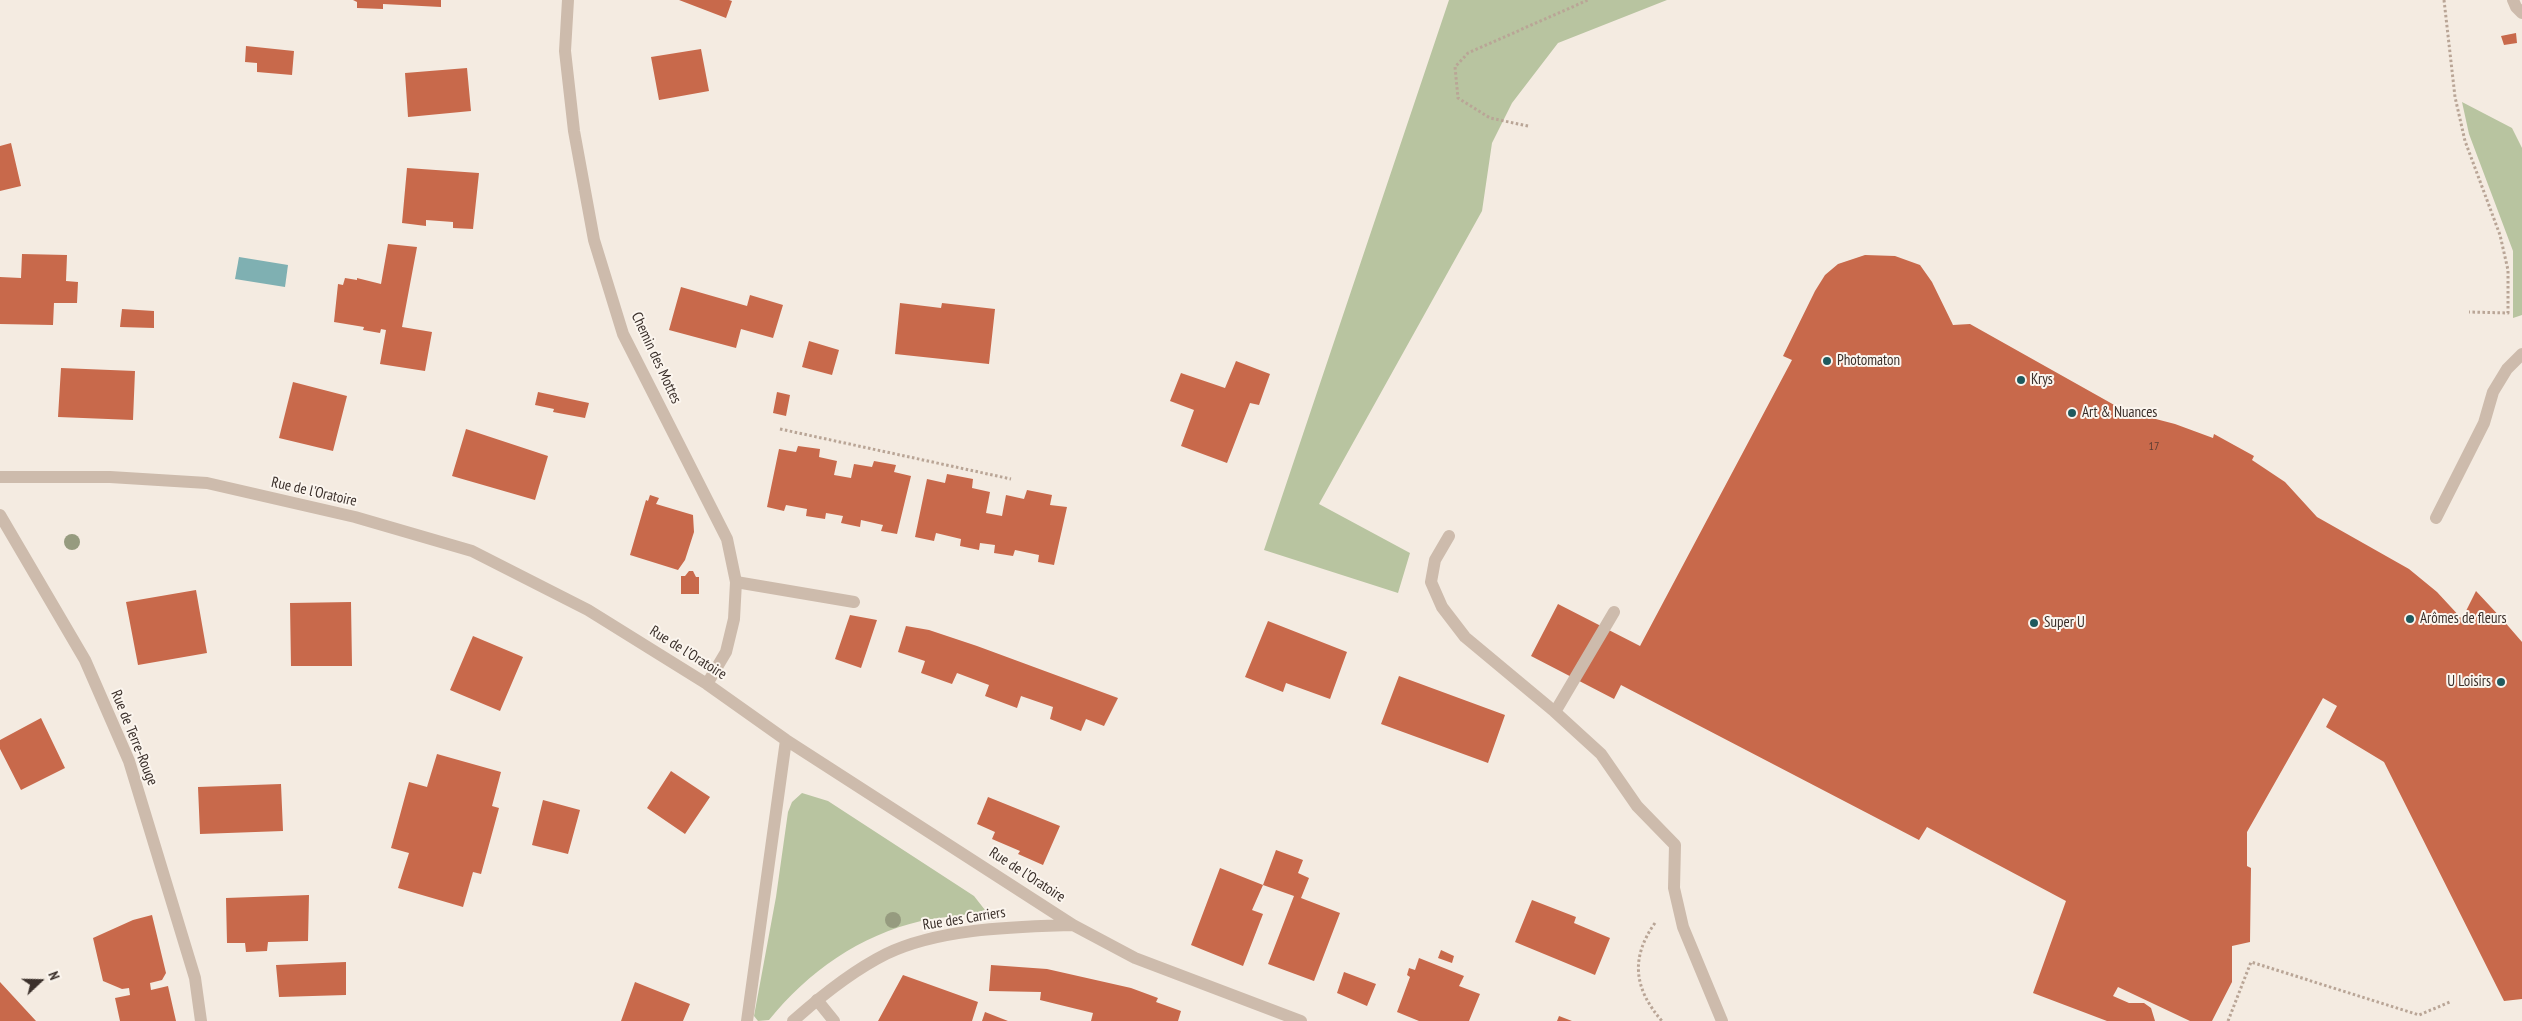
<!DOCTYPE html>
<html>
<head>
<meta charset="utf-8">
<style>
  body { margin:0 }
  #map { position:relative; width:2522px; height:1021px; overflow:hidden; background:#f4ebe1; font-family:"PT Sans Narrow",sans-serif }
  canvas { display:block }
  .north { position:absolute; left:15px; top:956px; width:50px; height:50px; -webkit-text-stroke:4px #fbf5ee; paint-order:stroke; rotate:69deg; font-size:14px; font-weight:700; line-height:20px; text-align:center; color:#3b302b }
  .north::after { content:''; display:block; margin:auto; width:18px; height:22px; background:#3b302b; clip-path:polygon(50% 0,100% 100%,50% 72%,0 100%) }
</style>
</head>
<body>
<div id="map">
<canvas width="2522" height="1021"></canvas>
<div class="north">N</div>
</div>
<script>
const context = document.querySelector('canvas').getContext('2d');
context.lineJoin = 'round';
function fillPath(path, color) { context.fillStyle = color; context.fill(path, 'evenodd'); }
function stroke(path, color, width, dash) { context.strokeStyle = color; context.lineWidth = width; context.lineCap = dash ? 'butt' : 'round'; context.setLineDash(dash || []); context.stroke(path); }
function drawText(font, color, halo, rows, align = 'center') {
  context.font = font + ' "PT Sans Narrow",sans-serif'; context.lineWidth = 4; context.setLineDash([]); context.textBaseline = 'middle'; context.strokeStyle = halo; context.fillStyle = color; for (const [text, x, y, turn = 0] of rows) {
    context.save(); context.translate(x, y); context.rotate((+turn || 0) * Math.PI / 180); context.textAlign = isNaN(turn) ? turn : align; if (halo) context.strokeText(text, 0, 0); context.fillText(text, 0, 0); context.restore();
  }
}
fillPath(new Path2D(`
  M1449,0H1667L1558,43L1512,103L1492,143L1482,211L1319,504L1410,553L1398,593L1264,550Z
  M2462,102L2512,128L2522,148V315L2513,318V251L2469,134Z
  M802,793L828,801L974,896L985,910C965,917 942,916 921,921C860,935 808,972 769,1020L758,1021L754,1016L776,897L788,812L792,802Z`), '#b8c4a0');
fillPath(new Path2D(`
  M239,257L288,265L285,287L235,279Z`), '#7fb0b2');
fillPath(new Path2D(`
  M353,0H441V7L383,4V9L357,8V2Z
  M679,0H729L732,1L726,18Z
  M2516,33L2517,43L2504,45L2501,36Z
  M246,46L294,51L292,75L257,72V63L245,62Z
  M701,49L709,91L659,100L651,57Z
  M467,68L471,111L408,117L405,73Z
  M11,143L21,186L0,191V146Z
  M407,168L479,173L473,229L453,228V222L426,220V226L402,223Z
  M388,244L417,247L402,327L432,332L425,371L380,364L386,330L381,329L380,333L363,330L364,327L334,322L338,284L343,285L345,278L357,280V278L381,284Z
  M22,254L67,255L66,281L78,282L77,303H54L53,325L0,324V277L21,278Z
  M1865,255L1895,256L1920,265L1932,282L1953,325L1970,324L2125,411L2175,424L2213,438L2214,434L2254,456L2252,460L2285,482L2317,517L2409,569L2437,592L2462,619L2476,591L2503,620L2522,642V999L2504,1001L2384,762L2326,727L2337,706L2323,698L2247,832V866L2251,868L2250,942L2232,946V982L2212,1021H2190L2118,987L2113,996L2129,1003H2144L2151,1008L2155,1021H2107L2033,993L2066,901L1927,827L1919,840L1621,685L1614,699L1531,656L1558,604L1640,646L1792,360L1783,356L1815,291L1825,275L1838,264Z
  M681,287L747,306L750,295L783,305L773,338L741,329L736,348L669,330Z
  M900,303L941,308L942,303L995,309L989,364L895,354Z
  M122,309L154,311V328L120,327Z
  M809,341L839,350L832,375L802,367Z
  M1236,361L1270,374L1259,405L1250,403L1227,463L1181,446L1194,410L1170,401L1181,373L1225,388Z
  M61,368L135,371L133,420L58,417Z
  M293,382L347,396L333,451L279,438Z
  M538,392L589,403L585,418L553,412L554,409L535,405Z
  M777,392L790,395L786,416L773,413Z
  M466,429L548,456L535,500L452,476Z
  M798,446L820,449L819,457L837,461L834,475L851,478L854,464L872,467L874,461L896,465L894,472L911,476L897,534L881,531L883,525L861,520L860,527L841,523L843,516L826,513L825,519L806,516L807,509L786,505L784,511L767,507L779,449L796,452Z
  M947,474L973,479L972,488L990,492L986,513L1002,516L1006,495L1024,499L1027,490L1052,495L1050,505L1067,507L1054,565L1038,562L1039,555L1015,550L1013,556L994,553L995,545L980,543L979,550L960,546L961,539L936,533L934,541L915,537L927,479L945,483Z
  M650,495L659,498L656,504L693,515L694,532L685,560L678,570L630,555L646,500L648,501Z
  M689,571H693L696,577H699V594H681V576H685Z
  M196,590L207,653L138,665L126,602Z
  M351,602L352,666H291L290,603Z
  M850,615L877,620L861,668L835,659Z
  M1268,621L1347,652L1330,699L1286,683L1283,692L1245,677Z
  M906,626L929,630L977,646L1118,698L1104,726L1086,719L1081,731L1050,719L1053,707L1021,696L1017,708L985,696L989,685L957,673L952,684L921,673L925,661L898,652Z
  M473,636L523,657L500,711L450,690Z
  M1399,676L1505,715L1488,763L1381,724Z
  M41,718L65,768L21,790L0,749V740Z
  M437,754L501,772L492,806L499,808L481,874L473,872L463,907L398,888L409,853L391,848L409,782L427,787Z
  M671,771L710,797L685,834L647,808Z
  M281,784L283,831L200,834L198,787Z
  M988,797L1060,826L1043,865L1018,854L1020,851L992,839L995,832L977,824Z
  M543,800L580,810L568,854L532,845Z
  M1276,850L1303,860L1298,873L1309,878L1301,898L1340,913L1314,981L1268,964L1294,896L1263,885Z
  M1220,868L1263,885L1252,910L1263,914L1243,966L1191,945Z
  M309,895L308,941L268,942L267,951L246,952L245,943H227L226,898Z
  M1532,900L1576,917L1574,923L1610,938L1595,975L1515,942Z
  M152,915L166,973L162,980L150,983L151,990L168,986L176,1021H120L115,998L130,995L129,988L122,989L103,981L93,938L133,920Z
  M1441,950L1454,956L1452,963L1438,958Z
  M1419,958L1464,976L1459,986L1480,994L1469,1021H1419L1397,1012L1410,977L1407,975L1409,968L1415,970Z
  M346,962V995L279,997L276,965Z
  M991,965L1047,969L1131,988L1158,998L1156,1002L1181,1011L1178,1021H1091L1093,1013L1040,1000L1041,992L989,991Z
  M1344,972L1376,984L1367,1006L1337,993Z
  M903,975L978,1002L972,1021H878Z
  M0,982L36,1021H0Z
  M635,982L690,1004L683,1021H621Z
  M985,1012L1008,1021H982Z
  M1559,1016L1572,1021H1557Z`), '#c8694b');
stroke(new Path2D(`
  M2444,0L2455,97L2465,141L2500,235L2508,270V313L2469,312
  M1528,126L1490,118L1458,98L1455,67L1468,53L1588,0
  M780,429L1011,479
  M1655,923C1630,958 1634,989 1662,1021
  M2228,1021L2251,962L2419,1015L2450,1002`), '#b9a596', 3, [2.5, 2.5]);
stroke(new Path2D(`
  M2513,0L2516,7L2522,13
  M2436,518L2484,423L2493,392L2507,369L2522,354
  M1449,536L1435,560L1431,582L1442,607L1465,637L1555,712L1601,754L1637,806L1675,845L1674,888L1683,927L1722,1021
  M736,582L854,602
  M1555,712L1614,612
  M817,1000L834,1021`), '#cdbbac', 12);
stroke(new Path2D(`
  M568,0L565,51L574,131L594,240L623,334L727,539L736,582L734,619L726,652L707,684
  M0,477H110L207,483L355,517L472,551L588,610L707,684L786,740L1073,925L1135,958L1301,1021
  M0,515L85,660L129,761L195,978L201,1021
  M747,1021L786,740
  M793,1021C821,996 852,971 886,954C940,928 1014,927 1073,925`), '#cdbbac', 12);
context.fillStyle = '#969b7f';
for (const [x, y] of [
  [72,542],
  [893,920]
]) { context.beginPath(); context.arc(x, y, 8, 0, 2 * Math.PI); context.fill(); }
for (const [x, y, r, color] of [
  [1827,361,5,"#1f5a5e"],
  [2021,380,5,"#1f5a5e"],
  [2072,413,5,"#1f5a5e"],
  [2410,619,5,"#1f5a5e"],
  [2034,623,5,"#1f5a5e"],
  [2501,682,5,"#1f5a5e"]
]) { const dot = new Path2D(); dot.arc(x, y, r, 0, 2 * Math.PI); context.fillStyle = color; context.fill(dot); stroke(dot, '#fbf5ee', 2); }
drawText('12px', '#5e3e33', null, [
  ["17",2154,447]
]);
drawText('15px', '#3b302b', '#fbf5ee', [
  ["Chemin des Mottes",656,358,65],
  ["Rue de l'Oratoire",314,492,13],
  ["Rue de l'Oratoire",688,653,32],
  ["Rue de Terre-Rouge",134,738,68],
  ["Rue de l'Oratoire",1027,875,33],
  ["Rue des Carriers",964,919,-9]
]);
drawText('15px', '#3b302b', '#fbf5ee', [
  ["Photomaton",1837,361],
  ["Krys",2031,380],
  ["Art & Nuances",2082,413],
  ["Arômes de fleurs",2420,619],
  ["Super U",2044,623],
  ["U Loisirs",2491,682,"right"]
], 'left');
</script>
</body>
</html>
